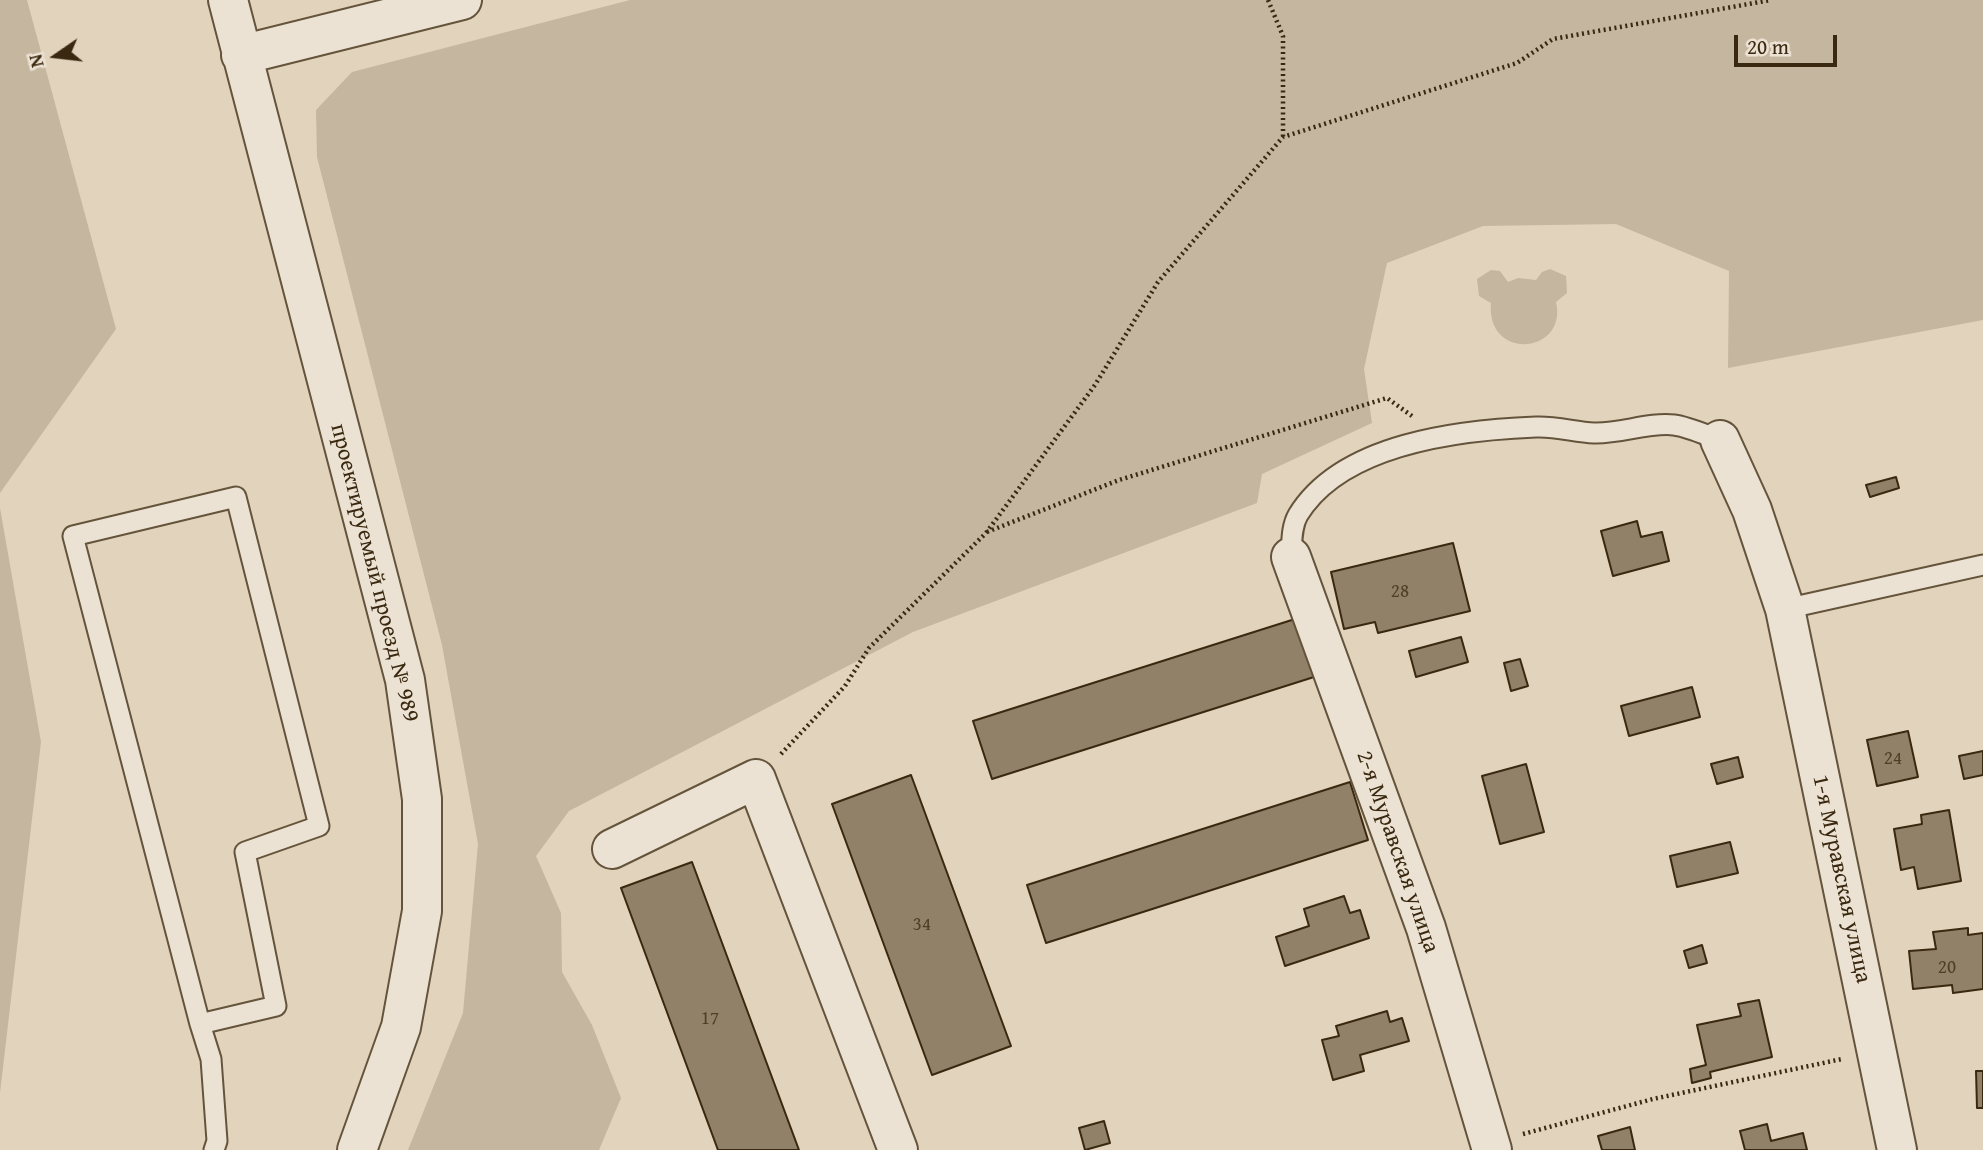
<!DOCTYPE html>
<html>
<head>
<meta charset="utf-8">
<style>
  body { margin:0 }
  #map { position:relative; width:1983px; height:1150px; overflow:hidden; background:#e2d3bc; font-family:"Gentium Book Plus",serif }
  canvas { display:block }
  .north { position:absolute; left:21px; top:21px; width:70px; height:70px; -webkit-text-stroke:5px #ece2d3; paint-order:stroke; rotate:256deg; font-size:19px; font-weight:700; line-height:28px; text-align:center; color:#3a2910 }
  .north::after { content:''; display:block; margin:auto; width:24px; height:32px; background:#3a2910; clip-path:polygon(50% 0,100% 100%,50% 72%,0 100%) }
  .scale { position:absolute; left:1734px; top:35px; width:103px; height:32px; box-sizing:border-box; border:4px solid #3a2910; border-top:0; padding-left:9px; font-size:21px; line-height:24px; white-space:nowrap; color:#3a2910; -webkit-text-stroke:5px #ece2d3; paint-order:stroke }
</style>
</head>
<body>
<div id="map">
<canvas width="1983" height="1150"></canvas>
<div class="north">N</div>
<div class="scale">20 m</div>
</div>
<script>
const context = document.querySelector('canvas').getContext('2d');
context.lineJoin = 'round';
function fillPath(path, color) { context.fillStyle = color; context.fill(path, 'evenodd'); }
function stroke(path, color, width, dash) { context.strokeStyle = color; context.lineWidth = width; context.lineCap = dash ? 'butt' : 'round'; context.setLineDash(dash || []); context.stroke(path); }
function drawText(font, color, halo, rows, align = 'center') {
  context.font = font + ' "Gentium Book Plus",serif'; context.lineWidth = 5; context.setLineDash([]); context.textBaseline = 'middle'; context.strokeStyle = halo; context.fillStyle = color; for (const [text, x, y, turn = 0] of rows) {
    context.save(); context.translate(x, y); context.rotate((+turn || 0) * Math.PI / 180); context.textAlign = isNaN(turn) ? turn : align; if (halo) context.strokeText(text, 0, 0); context.fillText(text, 0, 0); context.restore();
  }
}
fillPath(new Path2D(`
  M0,0H27L116,329L0,493Z
  M630,0H1983V320L1728,368L1729,271L1616,224L1483,226L1387,263L1364,369L1372,423L1262,474L1257,503L913,632L569,811L536,856L561,913L562,972L592,1025L621,1098L599,1150H408L463,1013L478,844L442,645L317,157L316,110L352,72Z
  M1550,269L1566,276L1567,293L1556,302C1568,354 1486,362 1491,303L1479,296L1477,279L1491,270L1500,271L1508,282L1518,278L1536,280L1542,272Z
  M0,508L41,742L0,1093Z`), '#c5b69f');
const building = new Path2D(`
  M1896,477L1899,488L1870,497L1866,485Z
  M1637,521L1641,537L1662,532L1669,561L1613,576L1601,531Z
  M1453,543L1470,611L1378,633L1375,622L1344,629L1331,572Z
  M1295,619L1314,677L992,779L973,721Z
  M1461,637L1468,662L1416,677L1409,651Z
  M1520,659L1528,686L1511,691L1504,663Z
  M1692,687L1700,717L1629,736L1621,706Z
  M1908,731L1918,777L1877,786L1867,740Z
  M1983,751V775L1964,779L1959,756Z
  M1738,757L1743,777L1717,784L1711,764Z
  M1526,764L1544,832L1500,844L1482,776Z
  M911,775L1011,1046L932,1075L832,804Z
  M1350,782L1368,840L1046,943L1027,885Z
  M1949,810L1961,881L1918,889L1914,867L1901,870L1894,829L1922,824L1921,815Z
  M1730,842L1738,873L1677,887L1670,856Z
  M692,862L799,1150H718L621,888Z
  M1344,896L1350,913L1360,910L1369,938L1285,966L1276,937L1309,926L1304,909Z
  M1968,928V935L1983,933V989L1953,993L1952,985L1913,989L1909,951L1936,949L1933,932Z
  M1702,945L1707,963L1689,968L1684,951Z
  M1759,1000L1772,1057L1710,1072L1711,1078L1692,1083L1690,1069L1706,1065L1697,1025L1741,1016L1738,1004Z
  M1387,1011L1390,1022L1402,1018L1409,1041L1360,1055L1364,1071L1333,1080L1322,1040L1339,1036L1336,1026Z
  M1976,1071H1983V1108H1977Z
  M1104,1121L1110,1143L1085,1150L1079,1128Z
  M1767,1124L1771,1141L1803,1133L1807,1150H1745L1740,1131Z
  M1630,1127L1635,1150H1602L1598,1136Z`);
fillPath(building, '#918169');
stroke(building, '#3a2910', 2);
const service = new Path2D(`
  M1291,557C1292,543 1291,527 1298,515C1342,443 1460,430 1536,427C1555,426 1575,432 1594,433C1620,434 1649,422 1674,425C1689,427 1706,435 1720,440
  M1785,609L1983,565
  M200,1024L276,1006L245,852L319,826L236,497L73,536L200,1024L211,1059L217,1141L214,1150`);
const minor = new Path2D(`
  M228,0L405,680L422,799V911L401,1027L357,1150
  M241,55L462,0
  M1720,440L1752,510L1785,609L1897,1150
  M1291,557L1426,928L1492,1150
  M612,849L756,779L898,1150`);
stroke(service, '#64543b', 23);
stroke(minor, '#64543b', 42);
stroke(new Path2D(`
  M1268,0L1283,36V137
  M987,532L1119,480L1387,398L1412,416
  M781,754L845,686L869,648L986,533L1095,385L1158,282L1283,137L1517,63L1553,39L1771,0
  M1523,1134L1653,1099L1842,1059`), '#3a2910', 4.5, [2, 3.5]);
stroke(service, '#ece2d3', 19);
stroke(minor, '#ece2d3', 38);
drawText('19px', '#503f26', null, [
  ["28",1400,592],
  ["24",1893,759],
  ["34",922,925],
  ["20",1947,968],
  ["17",710,1019]
]);
drawText('23px', '#3a2910', '#ece2d3', [
  ["проектируемый проезд № 989",374,573,76],
  ["2-я Муравская улица",1397,852,71],
  ["1-я Муравская улица",1841,879,78]
]);
</script>
</body>
</html>
